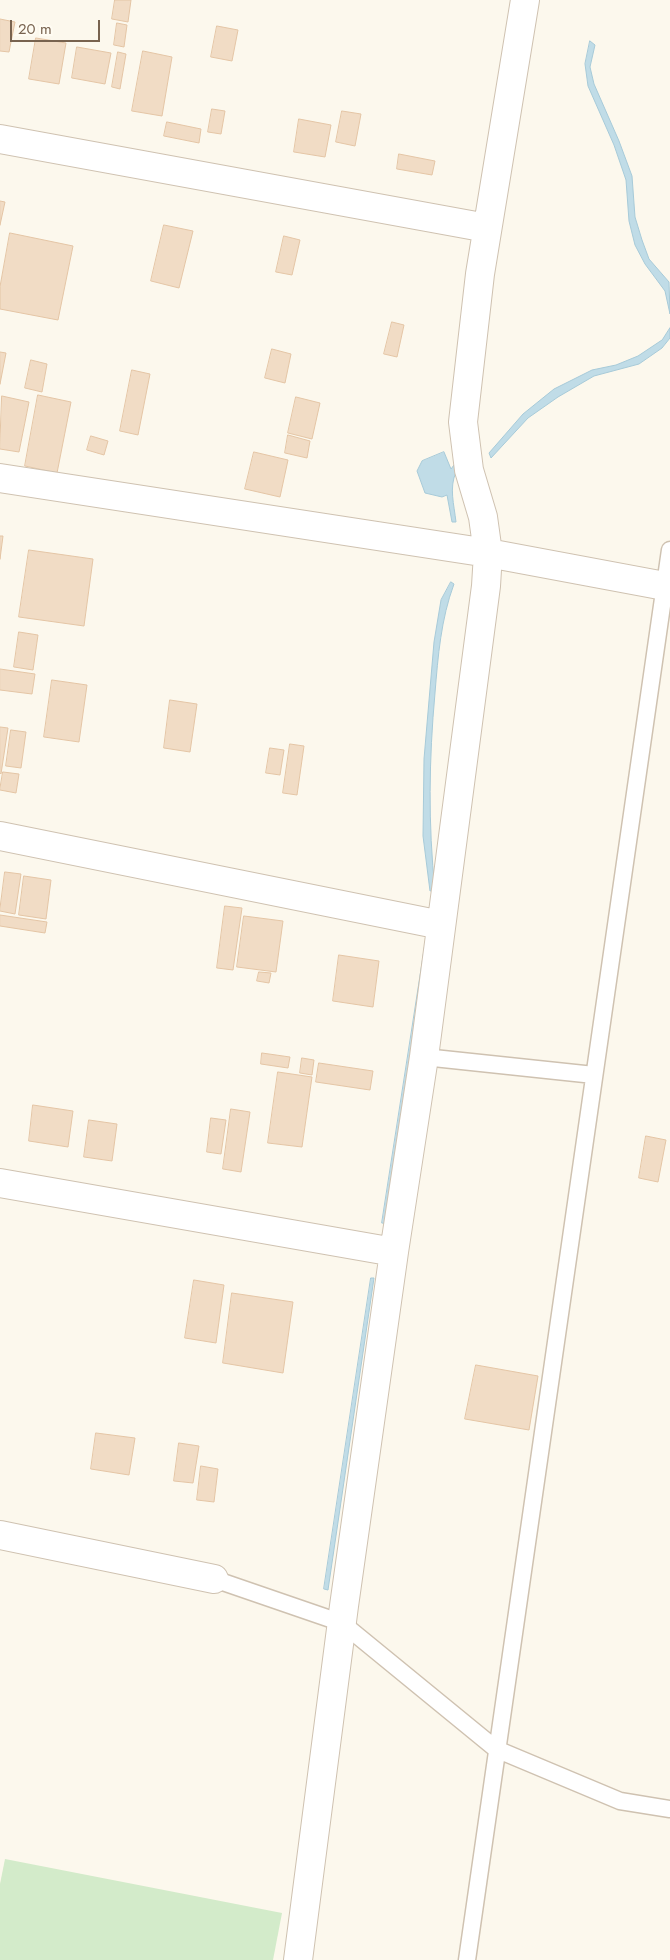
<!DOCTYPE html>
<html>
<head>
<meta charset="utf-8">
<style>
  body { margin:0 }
  #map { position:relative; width:670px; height:1960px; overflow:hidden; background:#fcf8ed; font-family:Jost,sans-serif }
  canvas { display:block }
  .scale { position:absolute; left:10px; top:20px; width:90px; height:22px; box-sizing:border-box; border:2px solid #78634f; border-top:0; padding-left:6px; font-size:15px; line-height:18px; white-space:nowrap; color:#78634f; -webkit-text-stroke:4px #fffcf3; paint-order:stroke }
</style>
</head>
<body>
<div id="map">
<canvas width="670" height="1960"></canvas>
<div class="scale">20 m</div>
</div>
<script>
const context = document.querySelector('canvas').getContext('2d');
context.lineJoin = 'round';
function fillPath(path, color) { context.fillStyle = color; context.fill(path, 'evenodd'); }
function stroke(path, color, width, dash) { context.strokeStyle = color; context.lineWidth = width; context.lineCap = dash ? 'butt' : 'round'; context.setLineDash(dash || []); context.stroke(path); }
fillPath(new Path2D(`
  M5,1859L282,1913L273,1960H0V1884Z`), '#d3ebca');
const water = new Path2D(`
  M590,41L595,45L590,67L594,84L619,141L632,176L635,217L642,240L649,259L669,282L670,314L665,291L645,264L635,245L629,221L626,180L614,145L588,86L585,64Z
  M670,328V338L662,348L639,364L594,376L558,397L528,418L491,458L489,453L523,414L554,389L592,370L616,365L638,356L662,340Z
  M444,452L451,469L454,465L456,472C449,488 454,504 456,522H452L447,495L442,497L425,493L417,471L422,461Z
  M451,582L454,584C441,619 438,656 435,693C429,759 428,824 435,890L430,891L423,836L424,759L434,642L441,600Z
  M425,946L428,947L387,1224L382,1223Z
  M371,1278H374L328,1590L324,1589Z`);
fillPath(water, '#c0dce7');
stroke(water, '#a7cad8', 1);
const building = new Path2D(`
  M115,0H131L128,22L112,19Z
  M0,19L15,22L9,52L0,51Z
  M117,23L127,25L124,47L114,45Z
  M217,26L238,30L232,61L211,57Z
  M36,38L66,43L59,84L29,79Z
  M77,47L111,53L105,84L72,78Z
  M143,51L172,57L162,116L132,111Z
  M118,52L126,54L120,89L112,87Z
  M212,109L225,111L221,134L208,132Z
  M342,111L361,114L355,146L336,142Z
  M299,119L331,125L325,157L294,152Z
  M167,122L201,129L199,143L164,136Z
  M399,154L435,161L432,175L397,169Z
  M0,201L5,202L0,225Z
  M164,225L193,231L179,288L151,281Z
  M10,233L73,246L58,320L0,309V287Z
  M284,236L300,240L292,275L276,272Z
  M392,322L404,325L397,357L384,354Z
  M272,349L291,354L285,383L265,378Z
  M0,352L6,353L0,384Z
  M31,360L47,364L42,392L25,388Z
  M132,370L150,374L138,435L120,431Z
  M38,395L71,402L57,473L25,466Z
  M2,396L29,402L19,452L0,449Z
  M296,397L320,403L312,439L288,433Z
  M288,435L310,441L307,458L285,453Z
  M91,436L108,441L104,455L87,450Z
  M254,452L288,460L280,497L245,489Z
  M0,536H3L0,559Z
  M29,550L93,559L84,626L19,617Z
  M19,632L38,635L33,670L14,667Z
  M0,669L35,674L32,694L0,690Z
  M52,680L87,685L79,742L44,737Z
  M170,700L197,704L190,752L164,748Z
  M0,727L8,728L1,774L0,773Z
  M11,730L26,732L21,768L6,766Z
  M290,744L304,746L297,795L283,793Z
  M270,748L284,750L280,775L266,773Z
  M3,772L19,774L16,793L0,790Z
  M5,872L21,874L15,914L0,911Z
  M24,876L51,880L46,919L19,915Z
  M225,906L242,908L233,970L217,968Z
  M0,915L47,922L45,933L0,926Z
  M244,916L283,921L276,972L237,967Z
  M339,955L379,961L373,1007L333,1001Z
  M259,972L271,973L269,983L257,981Z
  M262,1053L290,1057L288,1068L261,1064Z
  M302,1058L314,1060L312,1075L300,1073Z
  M319,1063L373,1071L370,1090L316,1082Z
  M278,1072L312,1077L302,1147L268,1143Z
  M33,1105L73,1111L68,1147L29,1141Z
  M231,1109L250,1112L241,1172L223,1169Z
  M211,1118L226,1120L221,1154L207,1152Z
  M89,1120L117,1124L112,1161L84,1157Z
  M646,1136L666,1140L658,1182L639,1178Z
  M194,1280L224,1285L216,1343L185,1338Z
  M232,1293L293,1302L283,1373L223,1363Z
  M476,1365L538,1376L529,1430L465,1419Z
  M96,1433L135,1438L129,1475L91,1469Z
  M179,1443L199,1446L193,1483L174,1481Z
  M201,1466L218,1469L214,1502L197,1500Z`);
fillPath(building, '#f1dcc5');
stroke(building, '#e4c5a5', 1);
const lane = new Path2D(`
  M424,1057L594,1075
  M214,1579L342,1623L496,1749L620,1801L670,1809
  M467,1960L670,550`);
const street = new Path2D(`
  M0,139L487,228
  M0,478L488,553L670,587
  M0,836L441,925
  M0,1183L394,1252
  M0,1535L214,1579
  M298,1960L344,1606L394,1252L424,1057L486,586L488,553L483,517L469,470L463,422L480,274L525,0`);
stroke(lane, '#cfc2b1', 19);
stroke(street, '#cfc2b1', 30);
stroke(lane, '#fff', 16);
stroke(street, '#fff', 28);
</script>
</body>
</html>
